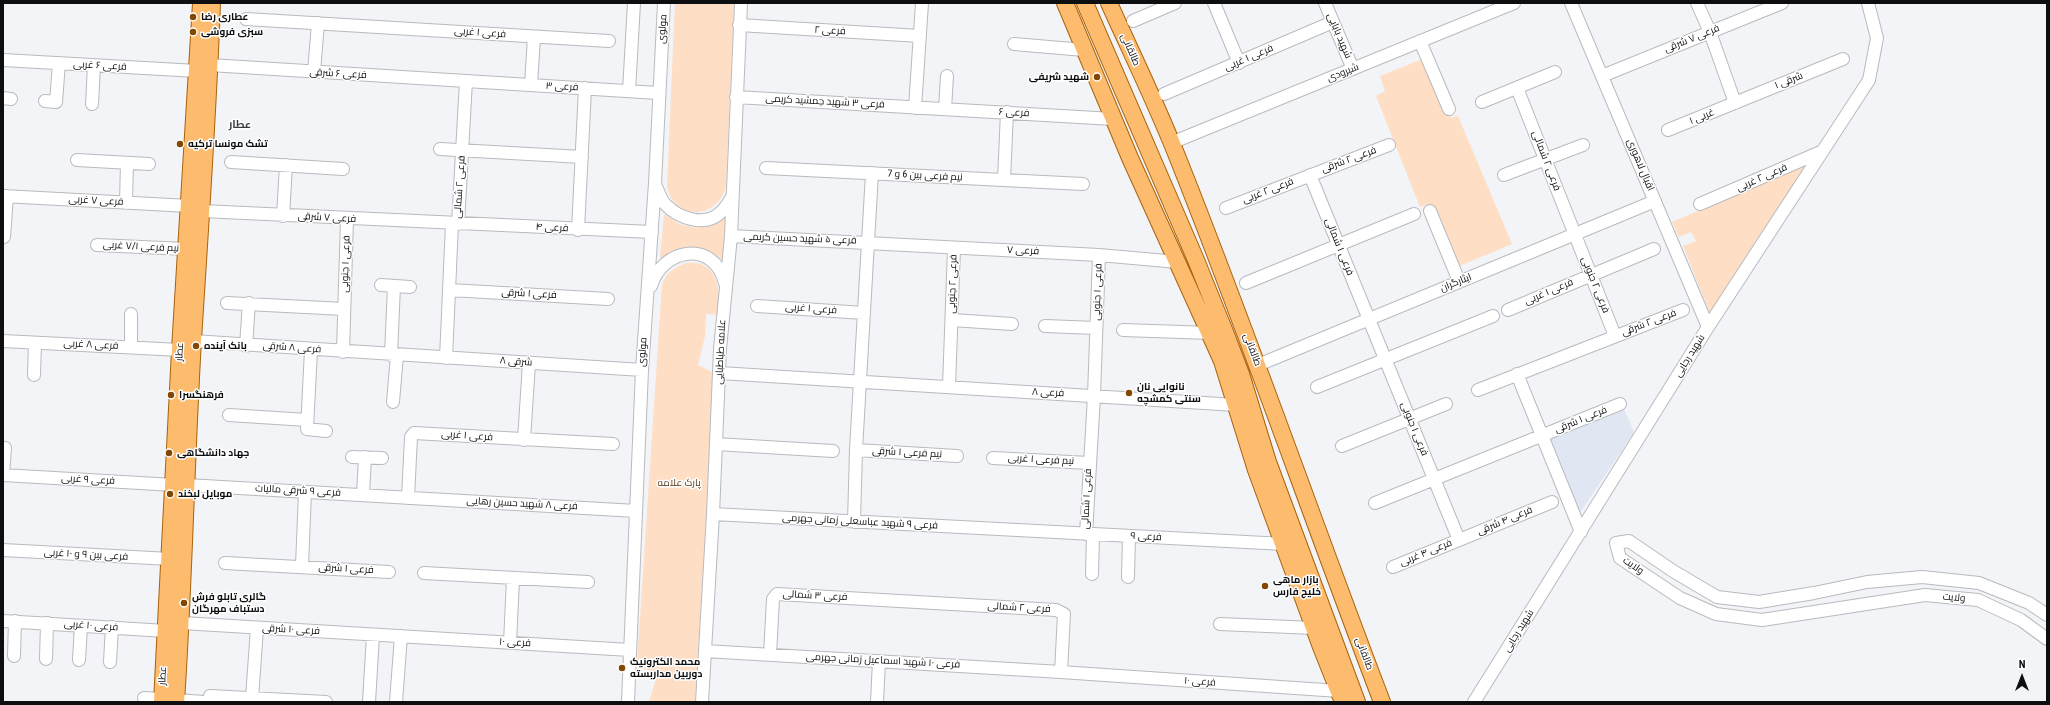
<!DOCTYPE html>
<html>
<head>
<meta charset="utf-8">
<style>
  body { margin:0 }
  #map { position:relative; width:2050px; height:705px; overflow:hidden; background:#f2f4f8; font-family:"Roboto Condensed",sans-serif }
  canvas { display:block }
  .frame { position:absolute; inset:0; border:4px solid #0d0e0f; pointer-events:none }
  .north { position:absolute; left:2002px; top:657px; width:40px; height:40px; -webkit-text-stroke:3px #fff; paint-order:stroke; rotate:0deg; font-size:11px; font-weight:700; line-height:16px; text-align:center; color:#0d0e0f }
  .north::after { content:''; display:block; margin:auto; width:14px; height:18px; background:#0d0e0f; clip-path:polygon(50% 0,100% 100%,50% 72%,0 100%) }
</style>
</head>
<body>
<div id="map">
<canvas width="2050" height="705"></canvas>
<div class="frame"></div>
<div class="north">N</div>
</div>
<script>
const context = document.querySelector('canvas').getContext('2d');
context.lineJoin = 'round';
function fillPath(path, color) { context.fillStyle = color; context.fill(path, 'evenodd'); }
function stroke(path, color, width, dash) { context.strokeStyle = color; context.lineWidth = width; context.lineCap = dash ? 'butt' : 'round'; context.setLineDash(dash || []); context.stroke(path); }
function drawText(font, color, halo, rows, align = 'center') {
  context.font = font + ' "Roboto Condensed",Cairo,sans-serif'; context.lineWidth = 3; context.setLineDash([]); context.textBaseline = 'middle'; context.strokeStyle = halo; context.fillStyle = color; for (const [text, x, y, turn = 0] of rows) {
    context.save(); context.translate(x, y); context.rotate((+turn || 0) * Math.PI / 180); context.textAlign = isNaN(turn) ? turn : align; if (halo) context.strokeText(text, 0, 0); context.fillText(text, 0, 0); context.restore();
  }
}
fillPath(new Path2D(`
  M1624,409L1634,432L1580,513L1550,440Z`), '#e1e7f2');
fillPath(new Path2D(`
  M675,3H734L726,187C716,221 673,220 667,186Z
  M1425,58L1451,118L1458,116L1512,244L1457,267L1429,204L1420,207L1376,96L1385,91L1380,76Z
  M1809,163L1711,316L1683,246L1696,241L1691,232L1679,237L1672,222Z
  M664,214L679,224L696,228L711,225L727,217L725,261L702,250L660,258Z
  M685,263C720,259 720,291 719,315L706,314L705,336L698,365L714,373C710,483 701,592 695,702H649L657,675L639,666L637,663L662,285C665,273 675,268 685,263Z`), '#fedec5');
const minor = new Path2D(`
  M1214,3L1239,63
  M1325,3L1353,69
  M1571,3L1708,327
  M1697,3L1710,32L1735,103
  M246,19L609,41
  M1133,21L1175,3
  M739,25L920,36
  M1420,41L1449,109
  M1014,44L1084,50
  M3,60L197,71
  M210,65L658,93
  M314,72L318,23
  M1602,76L1782,3
  M531,85L534,37
  M1517,88L1615,336
  M629,91L634,3
  M1164,94L1333,22
  M736,97L1113,119
  M3,98L11,99
  M45,101L56,102L59,63
  M1482,102L1555,72
  M92,104L94,65
  M915,108L922,3
  M945,109L947,76
  M1668,130L1843,59
  M1171,143L1514,3
  M440,149L582,157
  M77,160L149,164
  M231,162L343,169
  M766,168L1083,184
  M1310,175L1459,540
  M1504,175L1583,145
  M1004,180L1007,112
  M655,184C658,190 660,199 665,204C678,218 705,228 721,212C726,208 729,202 732,197
  M3,196L189,206
  M126,203L127,163
  M1700,204L1823,151
  M1226,208L1389,145
  M202,211L652,232
  M1430,211L1459,281
  M283,216L286,165
  M458,224L466,81
  M578,230L585,88
  M731,236L1099,255L1178,262
  M4,237L7,196
  M97,245L186,249
  M1246,283L1414,214
  M381,285L410,287
  M651,286C662,248 714,239 725,283
  M450,290L608,299
  M227,303L344,309
  M757,306L864,313
  M1508,310L1654,249
  M131,314V347
  M952,320L1012,324
  M1045,326L1096,328
  M1123,330L1210,333
  M3,341L180,350
  M193,341L642,370
  M246,346L249,303
  M311,350L307,429L326,431
  M343,352L347,219
  M391,355L394,286
  M446,358L452,224
  M1258,365L1655,201
  M720,373L1236,405
  M1517,374L1581,532
  M34,375L35,343
  M949,387L954,248
  M1317,387L1493,316
  M1478,390L1683,310
  M393,402L397,355
  M229,415L307,420
  M524,440L529,363
  M716,444L833,451
  M1342,446L1446,404
  M856,450L957,456
  M352,457L382,458
  M993,458L1089,463
  M3,475L174,485
  M3,475L5,448
  M187,485L636,511
  M363,495L365,457
  M408,498L411,437L414,433L613,444
  M1375,503L1620,404
  M713,514L1284,544
  M854,522L856,450L872,173
  M1086,534L1094,396L1099,255
  M3,550L170,559
  M225,563L389,572
  M302,566L305,492
  M1393,567L1552,502
  M424,573L588,582
  M1092,574L1093,535
  M1128,577L1129,536
  M2047,615L2029,603L1979,583L1922,577L1867,582L1814,593L1759,602L1717,597L1673,571L1629,541L1616,543L1620,558L1680,598L1716,614L1762,620L1925,595L1978,600L2021,620L2047,639
  M3,621L166,631
  M182,623L630,650
  M1220,624L1314,628
  M510,643L513,579
  M705,651L1061,672L1339,691
  M770,655L773,599L777,594L1056,610L1064,614L1061,672
  M14,656L15,621
  M46,659L47,623
  M79,660L81,626
  M110,662L112,627
  M144,698L162,699
  M252,698L257,628
  M176,700L204,702
  M209,702L210,696L326,702
  M369,702L373,635
  M396,702L401,636
  M628,702L642,370L655,183L664,3
  M702,702L713,514L720,349L731,236L741,3
  M877,702L879,661
  M1474,702L1708,327L1869,80L1877,38L1868,3`);
const major = new Path2D(`
  M1065,3L1130,158L1222,361L1256,470L1321,647L1343,702
  M1085,3L1196,260L1225,332L1241,374L1268,462L1357,702
  M1109,3C1131,52 1155,101 1175,151C1248,333 1312,519 1382,702
  M162,702L180,350L201,3
  M176,702C184,581 186,461 193,340C200,228 208,116 212,3`);
stroke(minor, '#b8babe', 14);
stroke(major, '#a8620c', 18);
stroke(minor, '#fff', 12);
stroke(major, '#fdbc6d', 16);
for (const [x, y, r, color] of [
  [193,17,4,"#824700"],
  [193,32,4,"#824700"],
  [1097,77,4,"#824700"],
  [180,144,4,"#824700"],
  [196,346,4,"#824700"],
  [1129,393,4,"#824700"],
  [171,395,4,"#824700"],
  [169,453,4,"#824700"],
  [170,494,4,"#824700"],
  [1265,586,4,"#824700"],
  [184,603,4,"#824700"],
  [622,668,4,"#824700"]
]) { const dot = new Path2D(); dot.arc(x, y, r, 0, 2 * Math.PI); context.fillStyle = color; context.fill(dot); stroke(dot, '#fff', 1.5); }
drawText('bold 10px', '#0d0e0f', '#fff', [
  ["عطاری رضا",201,17],
  ["سبزی فروشی",201,32],
  ["شهید شریفی",1089,77,"right"],
  ["تشک مونسا ترکیه",188,144],
  ["بانک آینده",204,346],
  ["نانوایی نان",1137,387],
  ["سنتی کمشچه",1137,399],
  ["فرهنگسرا",179,395],
  ["جهاد دانشگاهی",177,453],
  ["موبایل لبخند",178,494],
  ["بازار ماهی",1273,580],
  ["خلیج فارس",1273,592],
  ["گالری تابلو فرش",192,597],
  ["دستباف مهرگان",192,609],
  ["محمد الکترونیک",630,662],
  ["دوربین مداربسته",630,674]
], 'left');
drawText('10px', '#0d0e0f', '#fff', [
  ["مولوی",663,29,-86],
  ["فرعی ۲",830,31,3],
  ["فرعی ۱ غربی",480,33,4],
  ["شهید بابایی",1339,36,67],
  ["فرعی ۷ شرقی",1692,39,-22],
  ["طالقانی",1130,50,66],
  ["فرعی ۱ غربی",1249,58,-23],
  ["فرعی ۶ غربی",100,66,3],
  ["شیرودی",1343,73,-22],
  ["فرعی ۶ شرقی",338,74,3],
  ["۱ شرقی",1789,81,-22],
  ["فرعی ۳",562,87,3],
  ["فرعی ۳ شهید جمشید کریمی",825,102,3],
  ["فرعی ۶",1014,113,3],
  ["۱ غربی",1702,117,-22],
  ["فرعی ۲ شرقی",1349,160,-20],
  ["فرعی ۲ شمالی",1546,161,69],
  ["اقبال لاهوری",1640,165,67],
  ["نیم فرعی بین 6 و 7",925,176,3],
  ["فرعی ۲ غربی",1762,178,-24],
  ["فرعی ۲ شمالی",460,187,-86],
  ["فرعی ۲ غربی",1268,191,-21],
  ["فرعی ۷ غربی",96,201,3],
  ["فرعی ۷ شرقی",327,218,3],
  ["فرعی ۴",552,228,3],
  ["فرعی ۵ شهید حسین کریمی",800,239,2],
  ["نیم فرعی ۷/۱ غربی",141,247,3],
  ["فرعی ۱ شمالی",1339,247,68],
  ["فرعی ۷",1023,251,3],
  ["فرعی ۱ جنوبی",346,264,-88],
  ["ایثارگران",1456,283,-22],
  ["فرعی ۲ جنوبی",953,284,-88],
  ["فرعی ۲ جنوبی",1595,285,68],
  ["فرعی ۱ جنوبی",1098,292,-88],
  ["فرعی ۱ غربی",1549,292,-23],
  ["فرعی ۱ شرقی",529,294,3],
  ["فرعی ۱ غربی",811,309,4],
  ["فرعی ۲ شرقی",1649,323,-21],
  ["فرعی ۸ غربی",91,345,3],
  ["فرعی ۸ شرقی",292,348,4],
  ["طالقانی",1252,350,69],
  ["عطار",180,352,-87],
  ["مولوی",643,352,-86],
  ["علامه طباطبایی",721,352,-87],
  ["شهید رجایی",1690,356,-58],
  ["۸ شرقی",516,362,4],
  ["فرعی ۸",1048,393,3],
  ["فرعی ۱ شرقی",1581,420,-22],
  ["فرعی ۱ جنوبی",1414,429,68],
  ["فرعی ۱ غربی",467,436,4],
  ["نیم فرعی ۱ شرقی",907,453,3],
  ["نیم فرعی ۱ غربی",1041,460,3],
  ["فرعی ۹ غربی",88,480,3],
  ["فرعی ۹ شرقی مالیات",298,491,3],
  ["فرعی ۱ شمالی",1087,499,-87],
  ["فرعی ۸ شهید حسین رهایی",522,504,3],
  ["فرعی ۴ شرقی",1505,521,-23],
  ["فرعی ۹ شهید عباسعلی زمانی جهرمی",860,522,3],
  ["فرعی ۹",1146,537,3],
  ["فرعی ۴ غربی",1426,553,-22],
  ["فرعی بین ۹ و ۱۰ غربی",86,555,3],
  ["ولایت",1633,566,34],
  ["فرعی ۱ شرقی",346,569,3],
  ["فرعی ۳ شمالی",815,596,3],
  ["ولایت",1954,598,5],
  ["فرعی ۲ شمالی",1019,608,3],
  ["فرعی ۱۰ غربی",91,626,4],
  ["فرعی ۱۰ شرقی",291,630,3],
  ["شهید رجایی",1519,631,-58],
  ["فرعی ۱۰",515,643,3],
  ["طالقانی",1364,654,69],
  ["فرعی ۱۰ شهید اسماعیل زمانی جهرمی",883,661,3],
  ["عطار",163,676,-87],
  ["فرعی ۱۰",1200,682,4]
]);
drawText('10px', '#57371b', '#fff', [
  ["پارک علامه",679,483]
]);
drawText('bold 11px', '#3d3f42', '#fff', [
  ["عطار",240,125]
]);
</script>
</body>
</html>
